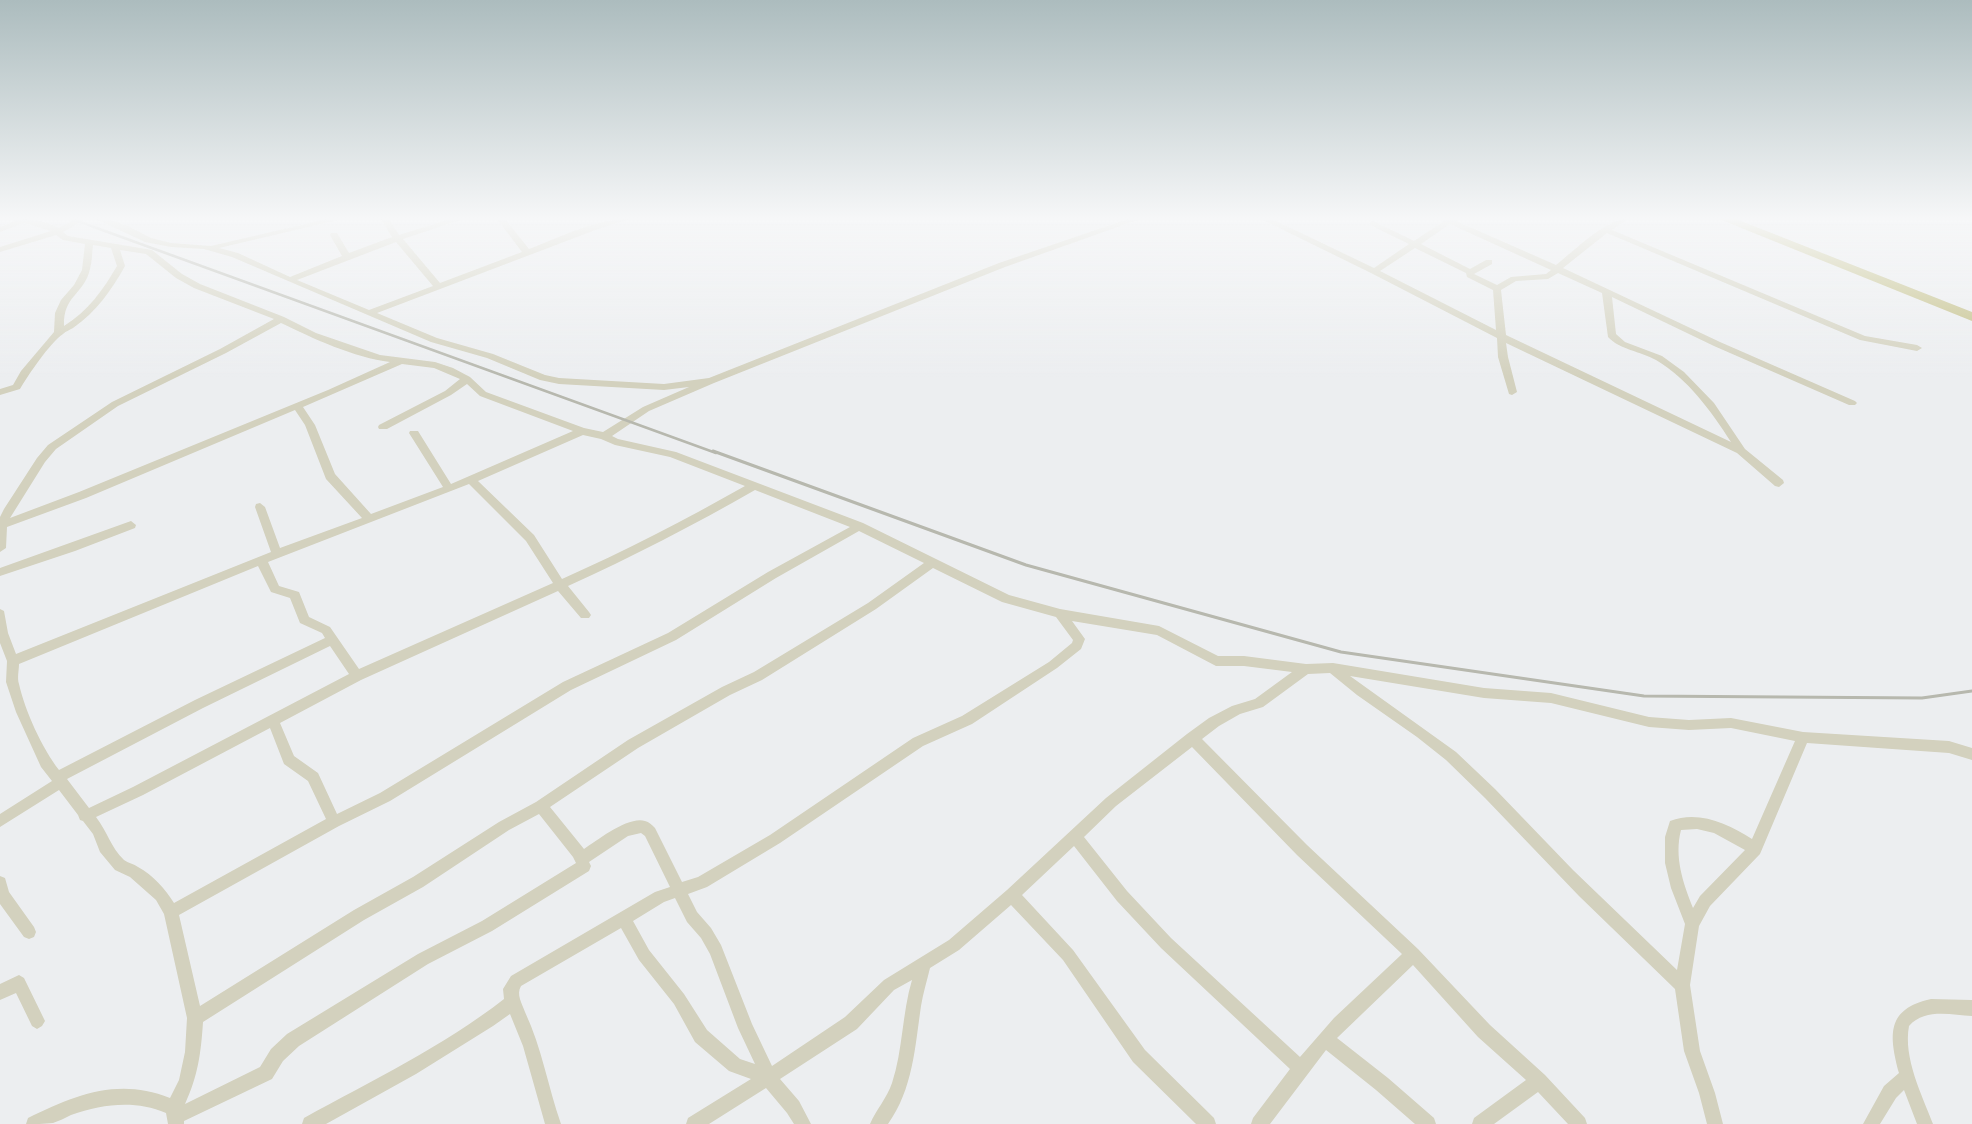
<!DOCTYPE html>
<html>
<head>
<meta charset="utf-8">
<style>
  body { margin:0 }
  canvas { display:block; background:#eceef0 }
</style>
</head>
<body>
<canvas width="1972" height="1124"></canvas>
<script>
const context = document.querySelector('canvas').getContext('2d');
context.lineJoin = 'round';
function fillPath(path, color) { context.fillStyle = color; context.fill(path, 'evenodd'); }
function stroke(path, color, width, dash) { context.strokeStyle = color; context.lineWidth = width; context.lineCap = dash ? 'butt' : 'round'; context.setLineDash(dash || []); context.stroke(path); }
fillPath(new Path2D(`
  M14,219C28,219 46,220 58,228L76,219H86L63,232L68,236L152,250L182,274L200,284L284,317L316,333L380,355L435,362L453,368L470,377L486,392L584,428L603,432L643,407L689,387L664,390L559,384L540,380L487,358L431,342L232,257L204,249L171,247L145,242L96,219H108L128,226L151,238L171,243L211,246L327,219H342L219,248L238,253L290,277L342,256L330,235L331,233H337L349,253L392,237L381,219H389L399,235L450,219H463L403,239L440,283L522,252L497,219H505L529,249C561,237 595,219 630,219L598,229L377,313L437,338L493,354L545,375L559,378L664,384L709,378L999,263L1128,219H1140L1005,267L714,383L649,411L612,436L618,439L676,452L863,523L1009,595L1060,609L1159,626L1218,656H1244L1306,664L1333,663L1484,688L1551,693L1649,717L1689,720L1731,718L1803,732L1949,741L1972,748V760L1949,753L1807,743L1760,854L1710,906L1699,926L1690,985L1700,1051L1715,1093L1723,1124H1707L1699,1093L1684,1051L1675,989L1579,896L1485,798L1446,760L1417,737L1357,695L1330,673L1308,674L1263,707L1240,714L1219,726L1202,739L1307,845L1418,949L1490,1025L1545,1075L1585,1118L1587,1124H1568L1538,1092L1494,1124H1472L1474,1118L1526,1080L1478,1037L1413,965L1337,1038L1388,1078L1434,1118L1436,1124H1415L1376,1090L1326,1050L1270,1124H1251L1253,1118L1290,1069L1161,948L1117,901L1074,846L1022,895L1073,950L1145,1050L1214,1118L1216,1124H1196L1133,1062L1063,960L1011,905L959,950L930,968C927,981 923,993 921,1006C915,1047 913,1089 888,1124H870C876,1110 887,1098 892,1083C903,1050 902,1013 912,980L894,990L857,1029L780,1079L799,1101L811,1124H794L787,1113L766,1088L709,1124H686L688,1118L751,1079L729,1071L695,1042L674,1004L639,960L621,928L521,986C516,995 522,1003 525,1012C542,1048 548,1087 561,1124H545L523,1046L510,1014L493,1026L416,1074L326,1124H302L304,1118C371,1081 444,1046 504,999L503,989L511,976L655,892L670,887L645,836L641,833L628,836L589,862L591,866L589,871L492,931L428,964L299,1046L283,1061L272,1079L184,1121V1124H168L166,1113C135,1100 103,1104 71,1115C65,1118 59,1121 53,1123C45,1124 34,1124 26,1124L28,1118C75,1095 118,1077 170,1098L179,1080L185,1052L187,1018L164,914L156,900L130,877L115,870L100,852L93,834L83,821L80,820L78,815L59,790L0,827V814L52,781L41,767L16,712L6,682L7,661L0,643V609L4,611L8,633L16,654L271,552L255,507L256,504L260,503L265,507L280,548L362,518L326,479L305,425L295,410L86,498L7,527L6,548L0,552V517L4,509L37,458L48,445L112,402L220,349L274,319L194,288L176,278L146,254L120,250L125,266C111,291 97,311 73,328C70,330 66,331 63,334C49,344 29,374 20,389L0,395V389L13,385L21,371L54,332L55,313L61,300L74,285L82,270L85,244L63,240L56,235L0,252V247L51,231L24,223L0,232V227L15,221ZM396,242L433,286L369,310L297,280ZM93,245L111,248L117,266C103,290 88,311 64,326C63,295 84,295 90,269C92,262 92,253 93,245ZM281,323C312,338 355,358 390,362L328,390L79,492L10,518L45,462L56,449L118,406L226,353ZM402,364L434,368L460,379L445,391L379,425L378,427L379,429H387L451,395L467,384L480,396L573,431L451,484L418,431H410L409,433L443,487L371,514L335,474L315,425L303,407ZM583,435L601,439L615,445L670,457L745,486C685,520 625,551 562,579L534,535L478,481ZM469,484L526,541L553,583L359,669L330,627L309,617L299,592L279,586L268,562ZM755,490L850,527L768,572L668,633L563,682L380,793L337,814L318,773L294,756L280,723L361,680L558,591L581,618H589L591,615L589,612L568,586C632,557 694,525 755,490ZM859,531L924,563L868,603L754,672L722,687L628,740L536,802L499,822L413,877L354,910L200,1006L179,915L339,826L390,801L571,690L676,640L776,578ZM258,566L271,592L290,598L300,623L322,633L325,638L195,700L59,770C42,748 25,711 19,684C17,678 19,670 19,664ZM933,568L1002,602L1056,617L1073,640L1072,643L1049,662L962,716L913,738L770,835L698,877L682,882L655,828C652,825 649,822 645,821C628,816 598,840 584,849L550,807L638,748L730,695L762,680L876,609ZM1072,621L1157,635L1216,666H1244L1292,672L1255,699L1232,706L1209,718L1187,734L1106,798L1007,890L949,940L884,980L845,1017L772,1066L752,1024L721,945L711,928L697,912L688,894L707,887L780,843L923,746L972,724L1057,668L1081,649L1085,639ZM330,646L349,674L133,787L89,808L67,779L203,708ZM1350,676L1484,698L1551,703L1649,727L1689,730L1731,728L1795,741L1752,839C1728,824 1699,810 1670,821L1665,837V863L1671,888L1685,924L1677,970L1573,870L1495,789L1456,752ZM270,728L284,764L308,781L326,819L174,903C165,889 153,875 138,867C134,864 128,863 124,860C111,848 107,831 96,817L143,795ZM1192,747L1297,855L1402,954L1334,1018L1300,1057L1171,938L1127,891L1084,837L1116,806ZM539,814L573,857L576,863L482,921L418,954L287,1034L271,1049L260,1067L185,1104C198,1076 201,1053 203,1022L364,920L423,887L509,830ZM1697,829L1714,833L1745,850L1700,896L1693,908C1683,883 1674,857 1681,830ZM675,898L687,922L701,938L710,954L738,1028L755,1064L740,1059L707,1030L684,994L649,950L633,921L664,902Z
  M1261,219H1272L1374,268L1409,244L1370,225L1369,223L1373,221L1414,241L1444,221L1441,219H1457L1456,221L1556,265C1574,251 1605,219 1628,219L1612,230L1865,336L1917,345L1922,348L1917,351L1860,340L1607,233L1563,268L1720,342L1855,401L1857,403L1855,405H1849L1714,346L1612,297L1616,334L1625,342L1662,356L1684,372L1714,403L1745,449L1783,480L1784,483L1779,487L1775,486L1737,453L1506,343L1508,357L1517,392L1512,395L1509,394L1498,357L1497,338L1371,273ZM1450,224L1551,270L1546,274L1511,277L1497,285L1474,274L1492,264V260H1486L1470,269L1421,244ZM1415,248L1466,273L1467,277L1493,290L1496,330L1380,271ZM1558,273L1602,293L1608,337C1620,350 1640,351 1656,360C1688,379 1711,411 1731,442L1506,335L1501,290L1516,281L1548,279Z
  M131,521L136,525L135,528L75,551L0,576V568Z
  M0,876L5,878L9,892L34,927L36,932L34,937L29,939L24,937L0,904Z
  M19,975L24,978L45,1021L42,1026L37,1029L32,1026L16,993L0,1000V984Z
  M1931,999L1972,1000V1016C1951,1015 1925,1008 1909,1026C1903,1058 1922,1095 1933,1124H1917L1904,1090L1896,1098L1880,1124H1863L1884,1086L1899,1073C1889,1035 1886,1009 1931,999Z`), '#d3d1be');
fillPath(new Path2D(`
  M1719,219H1736L1972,312V321Z`), '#c0bc7f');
stroke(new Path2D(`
  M72,219L716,453`), '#b7b8ae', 2.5);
stroke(new Path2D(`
  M713,451L1026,565L1341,652L1644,696L1922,698L1972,691`), '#b7b8ae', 3);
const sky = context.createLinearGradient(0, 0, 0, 377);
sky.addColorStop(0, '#acbcbe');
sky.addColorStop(0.58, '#f6f7f8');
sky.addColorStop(1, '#f6f7f800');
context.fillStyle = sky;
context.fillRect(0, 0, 1972, 377);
</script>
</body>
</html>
